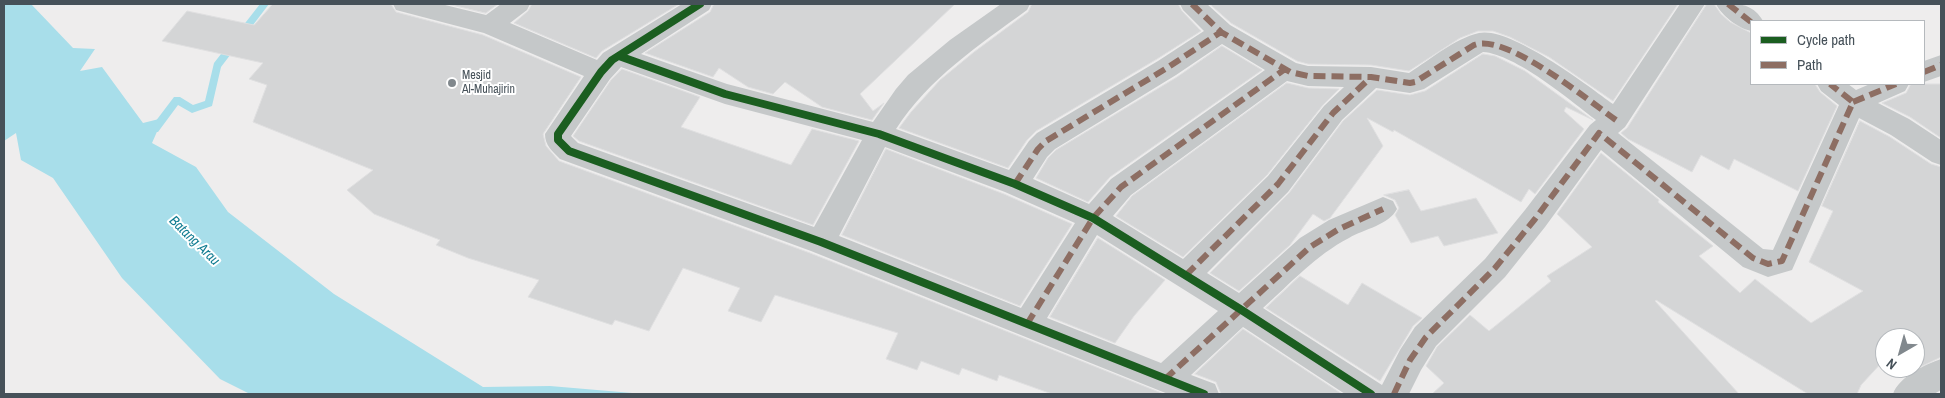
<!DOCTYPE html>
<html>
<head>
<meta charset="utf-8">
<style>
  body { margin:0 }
  #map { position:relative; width:1945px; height:398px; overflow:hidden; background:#eeeded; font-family:"Archivo Narrow",sans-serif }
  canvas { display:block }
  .frame { position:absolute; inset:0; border:5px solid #465159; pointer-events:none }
  .legend { position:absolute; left:1750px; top:20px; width:175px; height:65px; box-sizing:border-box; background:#fff; border:1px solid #b5b9bd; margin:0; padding:6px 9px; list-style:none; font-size:15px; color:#465159 }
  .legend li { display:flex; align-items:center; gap:10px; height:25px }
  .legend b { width:25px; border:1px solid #b5b9bd }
  .north { position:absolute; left:1875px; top:328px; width:50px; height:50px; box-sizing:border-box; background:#fff; border:1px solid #b5b9bd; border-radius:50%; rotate:218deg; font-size:14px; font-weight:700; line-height:20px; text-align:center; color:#465159 }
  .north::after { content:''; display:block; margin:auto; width:18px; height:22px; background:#81888d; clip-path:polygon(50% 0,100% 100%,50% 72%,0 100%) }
</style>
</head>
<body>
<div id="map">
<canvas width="1945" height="398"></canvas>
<div class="frame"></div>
<ul class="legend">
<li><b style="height:6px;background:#1b5e20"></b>Cycle path</li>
<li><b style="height:6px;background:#8d6e63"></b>Path</li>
</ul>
<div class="north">N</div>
</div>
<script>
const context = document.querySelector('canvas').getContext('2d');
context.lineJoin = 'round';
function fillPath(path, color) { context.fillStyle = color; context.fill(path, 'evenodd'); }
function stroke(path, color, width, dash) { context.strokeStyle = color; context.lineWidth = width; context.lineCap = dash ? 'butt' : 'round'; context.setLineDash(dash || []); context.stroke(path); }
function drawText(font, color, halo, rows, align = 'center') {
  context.font = font + ' "Archivo Narrow",sans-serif'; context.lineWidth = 4; context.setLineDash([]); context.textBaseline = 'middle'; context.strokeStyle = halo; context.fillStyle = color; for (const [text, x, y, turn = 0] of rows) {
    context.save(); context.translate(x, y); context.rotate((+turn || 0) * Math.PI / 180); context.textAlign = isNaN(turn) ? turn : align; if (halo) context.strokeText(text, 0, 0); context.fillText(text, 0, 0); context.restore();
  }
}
fillPath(new Path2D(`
  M4,4H31L73,48L95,49L80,71L102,67L143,123L163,118L152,143L196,167L228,212L334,294L483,387L550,386L644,394H250L220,379L122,278L53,178L21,160L16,133L4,141Z`), '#a8deea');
fillPath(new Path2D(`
  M260,4H269L221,67L212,106L192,113L178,105L158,132H152L150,129L152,126L174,97H180L193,105L205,101L214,63Z`), '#a8deea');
const building = new Path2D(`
  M273,4H391L396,12L483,35L581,77L543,134L546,146L559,161L810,253L1164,394H1052L999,375L997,381L962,368L959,375L921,361L917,370L886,359L898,333L775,295L761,322L728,311L740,288L683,268L649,331L615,320L612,325L528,297L539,280L468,258L436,245L440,240L374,214L347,190L373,170L253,122L267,85L249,79L263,63L162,41L187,11L254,25Z
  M448,4H498L486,13Z
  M532,4H679L602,51L596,58L514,23L528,11Z
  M714,4H955L860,94L873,111L884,103L872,120L822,107L785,82L773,94L748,87L719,68L713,77L645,53L710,12Z
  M1032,4H1178L1182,11L1201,31L1157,59L1036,131L1027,140L1008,168L899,128L911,112L940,80L974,52L1028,12Z
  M1210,4H1678L1613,101L1549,57L1510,37L1493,31H1478L1460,38L1409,71L1371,65L1308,64L1297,61L1231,23Z
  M1707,4H1714L1721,14L1730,22L1751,33V84H1815L1820,92L1837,106L1798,191L1734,159L1729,170L1701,155L1692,172L1628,139L1621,133L1627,128Z
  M1222,46L1262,70L1110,177L1088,202L1036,178L1048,158L1056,150L1177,77Z
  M1483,54L1495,56L1525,71L1593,120L1566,107L1564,111L1584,129L1535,194L1529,189L1521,202L1394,130L1393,132L1367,118L1383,146L1330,218L1324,221L1313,214L1290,245L1239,291L1210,273L1289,193L1343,121L1377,90L1410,95L1425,91Z
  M622,69L700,97L681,127L791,165L812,129L859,141L813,225L579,141L573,136L611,80Z
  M1287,83L1308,88L1339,89L1323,105L1267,175L1183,257L1116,216L1132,196Z
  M1911,84H1941V138L1910,117L1882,103L1906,93Z
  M1860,121L1890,137L1931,164L1941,167V357L1912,371L1909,368H1915V338H1885V359L1861,385L1857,394H1808L1656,300L1655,301L1739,394H1432L1444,383L1426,366L1437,347L1470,315L1489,331L1551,281L1547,276L1592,247L1557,214L1601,153L1659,200L1658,202L1713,246L1699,256L1740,293L1755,279L1811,323L1863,291L1809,262L1833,211L1822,206Z
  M886,149L1004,194L1072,224L1020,306L842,235Z
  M1409,190L1421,211L1476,198L1498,233L1444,246L1438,236L1411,243L1395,215L1399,208L1395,200L1384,195Z
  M1098,238L1165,280L1134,316L1115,343L1050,317Z
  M1300,276L1348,305L1362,283L1422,318L1413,326L1380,381L1266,308Z
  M1243,329L1342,394H1221L1216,382L1195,374Z`);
fillPath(building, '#d4d5d6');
stroke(building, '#dfdfe0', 1);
fillPath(new Path2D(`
  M393,4H441L486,15L501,4H530L527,10L510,23L597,60L603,53L682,4H712L709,10L641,54L727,84L873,122L896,89L908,75L950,40L1001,4H1030L1027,10C978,46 929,78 896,129L1009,170L1029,141L1037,133L1158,61L1204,31L1183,10L1180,4H1207L1230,25L1296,63L1308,66L1371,67L1409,73C1431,59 1454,39 1479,33C1510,26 1587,85 1613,104L1680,4H1705L1625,127L1618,133L1763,249L1773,250L1839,105L1821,91L1817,84H1848L1856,90L1870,84H1909L1905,91L1878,103L1909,119L1941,140V165L1932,162L1891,135L1859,118L1792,270L1768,277L1743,267L1601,150L1545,227L1505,277L1436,346L1421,370L1409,394H1345L1243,327L1191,375L1215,384L1219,394H1168L811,251L560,159C552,151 545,145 545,134L584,76L484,33L396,10ZM1222,44L1265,70L1111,179L1089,204L1033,179L1047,157L1055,149L1176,75ZM1483,52C1515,54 1570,100 1596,120L1590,125L1525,210L1485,259L1415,327L1400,350L1382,385L1263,308C1291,283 1316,255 1349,238C1364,229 1389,225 1397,209L1393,201L1383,197L1329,220L1300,238L1239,293L1207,273L1288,192L1342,120L1376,88L1410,93L1424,89ZM621,67L725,104L862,140L814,227L578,143L571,136L610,79ZM1287,81L1308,86L1344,87L1324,106L1268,176L1183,259L1113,216L1131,195ZM885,147L1005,192L1075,223L1021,308L839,236ZM1097,235L1218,311L1161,363L1047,318Z
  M1716,4C1735,3 1752,2 1763,21H1751V31C1738,28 1722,16 1716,4Z
  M1941,55V76L1924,82V61Z
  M1941,359V390L1934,394H1893C1899,377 1924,365 1941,359Z`), '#c5c8c9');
stroke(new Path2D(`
  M1192,4L1221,32L1290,72L1308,76L1371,77L1410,83L1415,82L1474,45C1505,32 1589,101 1616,120
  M1728,4L1751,22
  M1924,72L1941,65
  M1853,102L1896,84
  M1015,184L1038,149L1046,141L1167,68L1221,32
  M1186,275L1278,184L1333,113L1371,77
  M1027,324L1093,218L1121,187L1285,69
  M1165,379L1310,247L1339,229L1383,209
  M1394,394L1410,360L1426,337L1495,268L1535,219L1599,133L1753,258L1768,264L1782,261L1853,102L1830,84`), '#8d6e63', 6, [12, 6]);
stroke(new Path2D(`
  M700,4L612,60L601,72L558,134V140L569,151L821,242L1204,394
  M619,56L725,94L879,134L1015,184L1093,218L1240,309L1371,394`), '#1b5e20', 8);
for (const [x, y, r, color] of [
  [452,83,5,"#81888d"]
]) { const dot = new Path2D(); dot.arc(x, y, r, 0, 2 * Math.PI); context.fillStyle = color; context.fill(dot); stroke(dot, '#fff', 2); }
drawText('12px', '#465159', '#fff', [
  ["Mesjid",462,76],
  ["Al-Muhajirin",462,90]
], 'left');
drawText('italic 14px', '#127d92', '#fff', [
  ["Batang Arau",194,241,44]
]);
</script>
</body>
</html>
